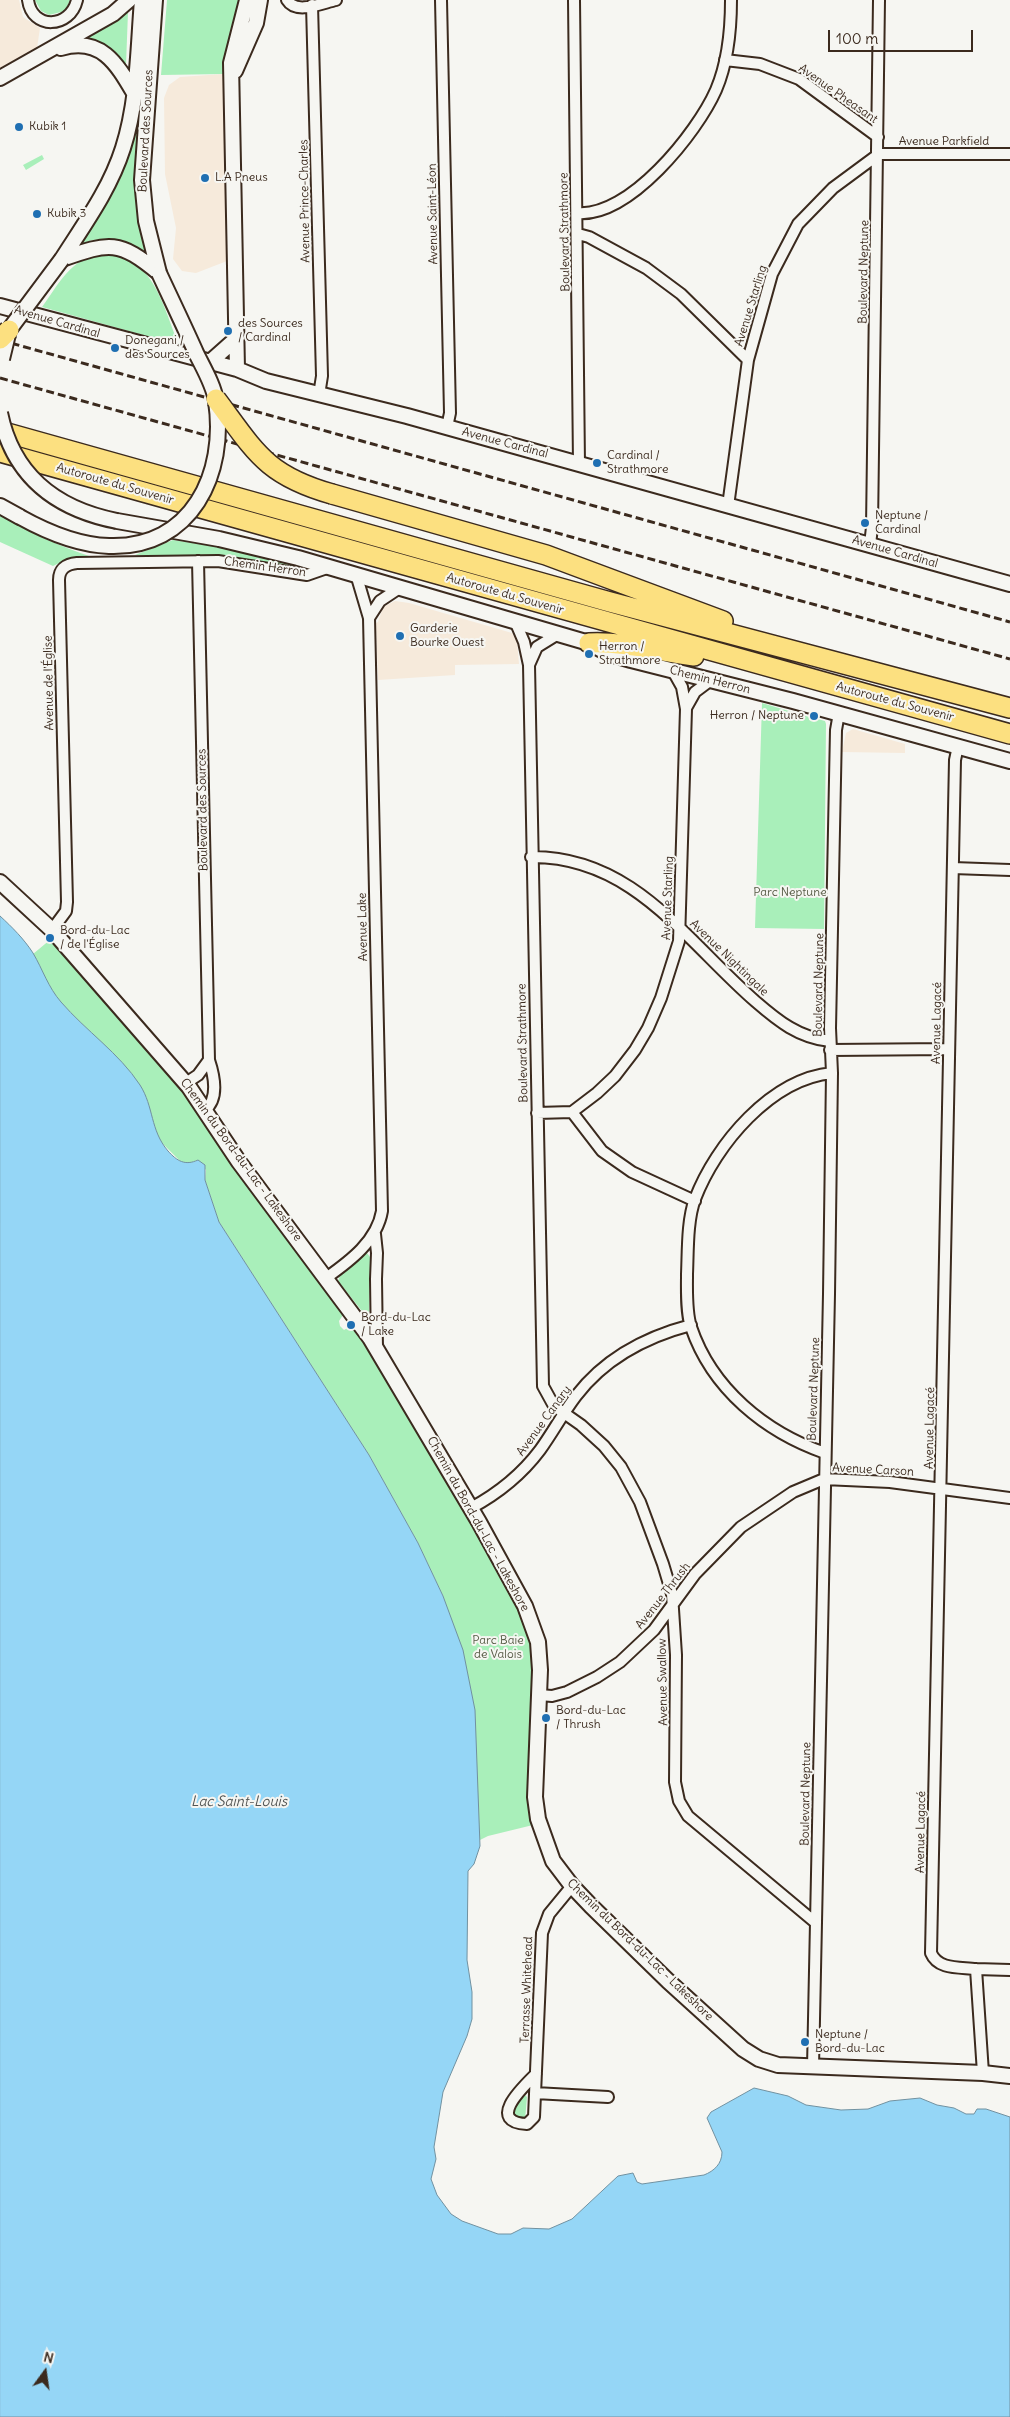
<!DOCTYPE html>
<html>
<head>
<meta charset="utf-8">
<style>
  body { margin:0 }
  #map { position:relative; width:1010px; height:2417px; overflow:hidden; background:#f6f6f2; font-family:Delius,sans-serif }
  canvas { display:block }
  .north { position:absolute; left:20px; top:2347px; width:50px; height:50px; -webkit-text-stroke:4px #f6f6f2; paint-order:stroke; rotate:14deg; font-size:14px; font-weight:700; line-height:20px; text-align:center; color:#3b2a1e }
  .north::after { content:''; display:block; margin:auto; width:18px; height:22px; background:#3b2a1e; clip-path:polygon(50% 0,100% 100%,50% 72%,0 100%) }
  .scale { position:absolute; left:828px; top:30px; width:145px; height:22px; box-sizing:border-box; border:2px solid #3b2a1e; border-top:0; padding-left:6px; font-size:15px; line-height:18px; white-space:nowrap; color:#3b2a1e; -webkit-text-stroke:4px #f6f6f2; paint-order:stroke }
</style>
</head>
<body>
<div id="map">
<canvas width="1010" height="2417"></canvas>
<div class="north">N</div>
<div class="scale">100 m</div>
</div>
<script>
const context = document.querySelector('canvas').getContext('2d');
context.lineJoin = 'round';
function fillPath(path, color) { context.fillStyle = color; context.fill(path, 'evenodd'); }
function stroke(path, color, width, dash) { context.strokeStyle = color; context.lineWidth = width; context.lineCap = dash ? 'butt' : 'round'; context.setLineDash(dash || []); context.stroke(path); }
function drawText(font, color, halo, rows, align = 'center') {
  context.font = font + ' Delius,sans-serif'; context.lineWidth = 4; context.setLineDash([]); context.textBaseline = 'middle'; context.strokeStyle = halo; context.fillStyle = color; for (const [text, x, y, turn = 0] of rows) {
    context.save(); context.translate(x, y); context.rotate((+turn || 0) * Math.PI / 180); context.textAlign = isNaN(turn) ? turn : align; if (halo) context.strokeText(text, 0, 0); context.fillText(text, 0, 0); context.restore();
  }
}
fillPath(new Path2D(`
  M0,0H19L23,17L40,28L37,48L0,68Z
  M223,74L227,261L196,273L182,271L173,259L176,228L165,174L164,98L169,85L180,77Z
  M395,601L409,603L512,633L517,641L519,664L455,665V675L378,680L376,623L378,622L383,607Z
  M853,729L905,744V753L842,752L846,733Z`), '#f6eadb');
fillPath(new Path2D(`
  M35,0H70L65,11L49,15L41,11Z
  M167,0H241L225,55L223,74L161,75Z
  M126,12H128L126,65L124,66L80,39Z
  M142,90L135,175L137,202L148,252L115,239L92,240L81,244L79,242L107,201L122,170Z
  M42,155L44,159L26,170L23,165Z
  M111,253C155,261 164,309 179,345L42,307C63,278 72,255 111,253Z
  M0,513C29,533 59,546 92,557H72L53,566L0,542Z
  M173,540C216,547 265,550 305,571L218,555H135Z
  M762,703L809,717V720L813,721L814,718L825,721L826,724L824,929L755,928Z
  M51,939L186,1093L228,1158L327,1290L326,1292L343,1315L339,1321L340,1326L344,1330L351,1326L357,1333H358L462,1505L521,1612L531,1637L533,1654L530,1727H532L530,1810L533,1825L488,1836L480,1840L443,1596L418,1543L369,1455L219,1222L205,1180L206,1170L198,1160L188,1164L181,1162L159,1140L152,1123L147,1100L129,1071L62,1004L50,989L33,954Z
  M367,1253L370,1257L369,1320L338,1281L340,1275Z
  M524,2094L527,2097L525,2120L513,2117L512,2108Z`), '#a9efba');
const water = new Path2D(`
  M0,916C12,927 24,939 33,953C43,970 48,987 61,1002C86,1031 119,1053 140,1085C154,1107 150,1130 168,1151C177,1161 185,1166 198,1160L205,1165V1180L219,1222L369,1455L418,1543L443,1596L463,1650L475,1710L480,1846L474,1864L468,1871L467,1960L472,1992V2019L467,2036L443,2092L434,2147L436,2159L431,2179L437,2195L451,2214L462,2221L498,2234H511L523,2228L549,2229L572,2219L618,2176L633,2173L637,2182L642,2184L704,2175C714,2171 722,2164 722,2152L707,2118L711,2112L754,2088L788,2096L806,2105L841,2110L868,2109L890,2101L920,2098L937,2105L954,2108L966,2114H974L977,2109H986L1010,2117V2417H0Z`);
fillPath(water, '#95d6f6');
stroke(water, '#7191a0', 1);
const street = new Path2D(`
  M28,0C32,30 70,29 77,0
  M287,0C296,15 322,3 336,0
  M441,0L450,413L447,427
  M574,0L579,464
  M312,5L322,376L319,395
  M725,60L760,64L799,79L878,137
  M879,154H1010
  M577,213C629,218 697,133 716,90C728,62 731,29 731,0
  M578,234L589,237L646,268L681,294L748,360
  M728,506L748,360L772,274L798,224L833,188L879,154
  M870,545L872,527L879,0
  M198,561L209,1060C214,1075 219,1099 205,1110
  M369,618L380,601L401,587
  M515,621L524,642L529,665L543,1386L554,1406L581,1425L604,1446L621,1467L640,1502L663,1564L672,1594L676,1655L675,1782L679,1801L688,1816L816,1923
  M529,665L537,647L558,634
  M686,708L695,692L711,680
  M958,746L955,760L931,1953C938,1970 960,1967 976,1969L983,2073
  M531,857C633,856 686,941 755,1001C778,1021 799,1038 830,1041
  M953,868L1010,870
  M52,930L66,911L67,902L59,580C59,569 66,564 77,563L218,561L307,575L330,567
  M830,1050L949,1049
  M186,1083L198,1075L209,1060
  M572,1112L602,1151L632,1172L695,1201
  M537,1113L572,1112L597,1093L615,1076L635,1050L648,1028L661,998L679,941L686,709L682,687L673,671
  M375,1234L377,1253L376,1279L377,1349
  M326,1278C350,1261 377,1241 382,1211L369,618L356,574
  M825,1453C765,1432 712,1389 691,1327C686,1312 687,1290 687,1274C688,1252 687,1220 695,1199C716,1144 771,1079 832,1073
  M471,1508C497,1494 522,1474 540,1450C553,1432 563,1413 576,1396C605,1358 645,1337 691,1325
  M539,1695L552,1696L567,1692L597,1677L620,1662L654,1630L695,1574L741,1527L793,1492L824,1479L890,1482L1010,1498
  M976,1969L1010,1970
  M813,2067L829,1294L832,1073L830,1028L836,730L839,713
  M536,2074C524,2086 485,2122 527,2124L534,2117L542,1933L549,1914L572,1886
  M535,2093L608,2097`);
const secondary = new Path2D(`
  M155,0L142,180L146,221L159,273
  M61,48C101,36 117,64 134,93
  M235,71L256,23L260,0
  M0,78L113,14L129,0
  M62,259C85,223 110,189 123,148C138,101 138,49 142,0
  M62,259C110,242 119,240 159,273
  M0,306L237,369L266,381L407,416L1010,584
  M210,362L237,338
  M237,369L231,63L247,0
  M0,506L20,517
  M117,521L219,539L298,558L589,643L607,653L631,660L793,701L1010,761
  M0,882L52,930L189,1087L239,1162L370,1338L479,1522L525,1606L538,1642L540,1670L535,1797L538,1819L553,1861L572,1886L591,1906L668,1981L743,2049L759,2059L778,2065L983,2073L1010,2076`);
const highway = new Path2D(`
  M0,431L610,602L1010,708
  M0,452L1010,734
  M332,494L546,555L723,621
  M589,643C624,641 660,652 694,656`);
stroke(street, '#3b2a1e', 14);
stroke(secondary, '#3b2a1e', 18);
stroke(highway, '#3b2a1e', 22);
stroke(street, '#f6f6f2', 10);
stroke(secondary, '#f6f6f2', 14);
stroke(highway, '#fce080', 19);
stroke(new Path2D(`
  M0,340L1010,622
  M0,378L1010,659`), '#3b2a1e', 3, [8, 4]);
const secondaryBridge = new Path2D(`
  M2,359L9,330L62,259
  M0,413C13,476 56,509 117,521
  M20,517C47,532 77,545 109,546C192,549 227,473 216,401C214,386 204,369 197,355C185,328 172,301 159,273`);
const highwayBridge = new Path2D(`
  M0,339L9,330
  M216,399C255,451 265,475 332,494`);
stroke(secondaryBridge, '#3b2a1e', 18, []);
stroke(highwayBridge, '#3b2a1e', 22, []);
stroke(secondaryBridge, '#f6f6f2', 14);
stroke(highwayBridge, '#fce080', 19);
for (const [x, y, r, color] of [
  [19,127,5,"#1f6fb2"],
  [205,178,5,"#1f6fb2"],
  [37,214,5,"#1f6fb2"],
  [228,331,5,"#1f6fb2"],
  [115,348,5,"#1f6fb2"],
  [597,463,5,"#1f6fb2"],
  [865,523,5,"#1f6fb2"],
  [400,636,5,"#1f6fb2"],
  [589,654,5,"#1f6fb2"],
  [814,716,5,"#1f6fb2"],
  [50,938,5,"#1f6fb2"],
  [351,1325,5,"#1f6fb2"],
  [546,1718,5,"#1f6fb2"],
  [805,2042,5,"#1f6fb2"]
]) { const dot = new Path2D(); dot.arc(x, y, r, 0, 2 * Math.PI); context.fillStyle = color; context.fill(dot); stroke(dot, '#f6f6f2', 2); }
drawText('12px', '#3b2a1e', '#f6f6f2', [
  ["Avenue Pheasant",838,94,35],
  ["Boulevard des Sources",146,131,-87],
  ["Avenue Parkfield",944,142],
  ["Avenue Prince-Charles",305,201,-91],
  ["Avenue Saint-Léon",433,214,-91],
  ["Boulevard Strathmore",565,232,-91],
  ["Boulevard Neptune",864,272,-89],
  ["Avenue Starling",751,306,-73],
  ["Avenue Cardinal",57,322,16],
  ["Avenue Cardinal",505,443,15],
  ["Autoroute du Souvenir",115,484,16],
  ["Avenue Cardinal",895,552,16],
  ["Chemin Herron",265,567,8],
  ["Autoroute du Souvenir",505,594,16],
  ["Chemin Herron",710,680,14],
  ["Avenue de l'Église",49,683,-91],
  ["Autoroute du Souvenir",895,702,15],
  ["Boulevard des Sources",203,810,-91],
  ["Avenue Starling",668,898,-88],
  ["Avenue Lake",363,927,-91],
  ["Avenue Nightingale",729,958,44],
  ["Boulevard Neptune",819,985,-89],
  ["Avenue Lagacé",937,1023,-89],
  ["Boulevard Strathmore",523,1043,-91],
  ["Chemin du Bord-du-Lac - Lakeshore",241,1160,54],
  ["Boulevard Neptune",814,1389,-88],
  ["Avenue Canary",544,1421,-54],
  ["Avenue Lagacé",930,1428,-89],
  ["Avenue Carson",873,1470,3],
  ["Chemin du Bord-du-Lac - Lakeshore",478,1524,61],
  ["Avenue Thrush",663,1596,-52],
  ["Avenue Swallow",663,1682,-91],
  ["Boulevard Neptune",806,1794,-89],
  ["Avenue Lagacé",921,1832,-89],
  ["Chemin du Bord-du-Lac - Lakeshore",640,1950,44],
  ["Terrasse Whitehead",527,1990,-88]
]);
drawText('12px', '#3b2a1e', '#f6f6f2', [
  ["Kubik 1",29,127],
  ["L.A Pneus",215,178],
  ["Kubik 3",47,214],
  ["des Sources",238,324],
  ["/ Cardinal",238,338],
  ["Donegani /",125,341],
  ["des Sources",125,355],
  ["Cardinal /",607,456],
  ["Strathmore",607,470],
  ["Neptune /",875,516],
  ["Cardinal",875,530],
  ["Garderie",410,629],
  ["Bourke Ouest",410,643],
  ["Herron /",599,647],
  ["Strathmore",599,661],
  ["Herron / Neptune",804,716,"right"],
  ["Bord-du-Lac",60,931],
  ["/ de l'Église",60,945],
  ["Bord-du-Lac",361,1318],
  ["/ Lake",361,1332],
  ["Bord-du-Lac",556,1711],
  ["/ Thrush",556,1725],
  ["Neptune /",815,2035],
  ["Bord-du-Lac",815,2049]
], 'left');
drawText('12px', '#565b45', '#f6f6f2', [
  ["Parc Neptune",790,893],
  ["Parc Baie",498,1641],
  ["de Valois",498,1655]
]);
drawText('italic 14px', '#525554', '#f6f6f2', [
  ["Lac Saint-Louis",239,1802]
]);
</script>
</body>
</html>
